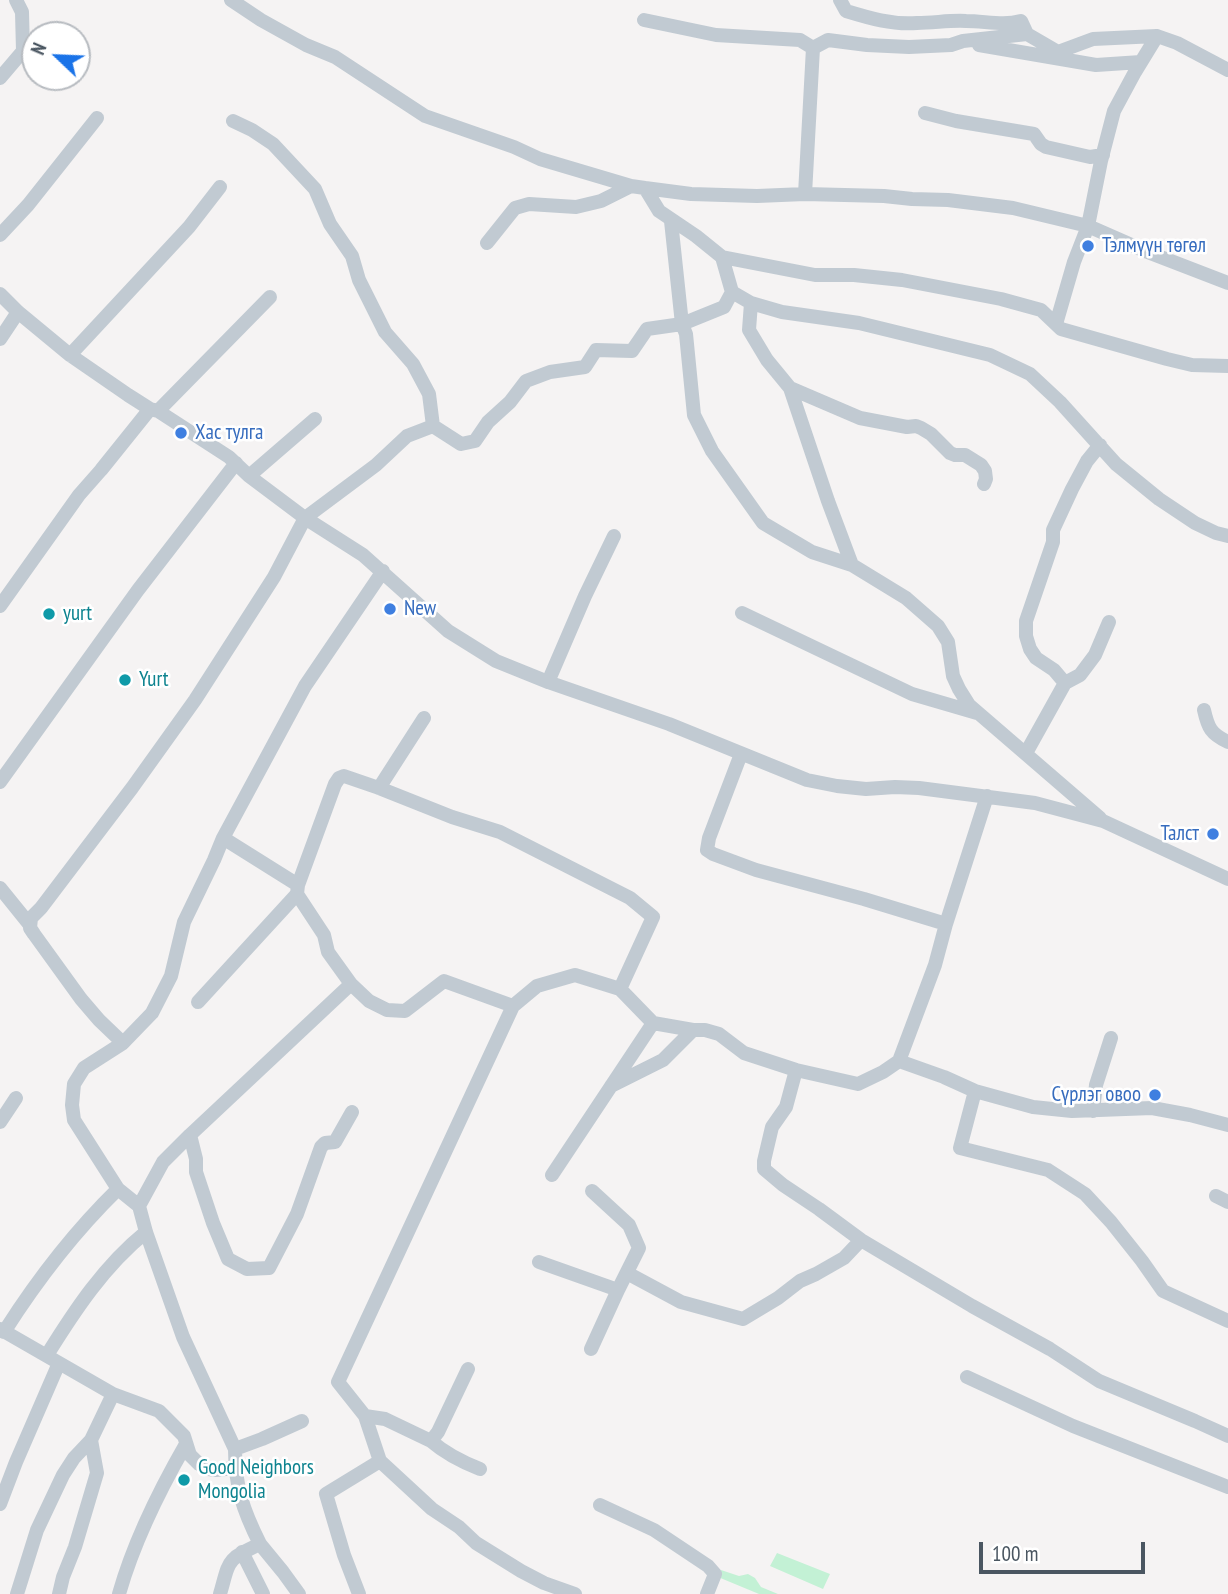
<!DOCTYPE html>
<html>
<head>
<meta charset="utf-8">
<style>
  body { margin:0 }
  #map { position:relative; width:1228px; height:1594px; overflow:hidden; background:#f5f3f3; font-family:"PT Sans Narrow",sans-serif }
  canvas { display:block }
  .north { position:absolute; left:21px; top:21px; width:70px; height:70px; box-sizing:border-box; background:#fff; border:2px solid #b7bbc0; border-radius:50%; rotate:293deg; font-size:19px; font-weight:700; line-height:28px; text-align:center; color:#4a5661 }
  .north::after { content:''; display:block; margin:auto; width:24px; height:32px; background:#1a73e8; clip-path:polygon(50% 0,100% 100%,50% 72%,0 100%) }
  .scale { position:absolute; left:979px; top:1542px; width:166px; height:32px; box-sizing:border-box; border:4px solid #4a5661; border-top:0; padding-left:9px; font-size:21px; line-height:24px; white-space:nowrap; color:#4a5661; -webkit-text-stroke:5px #fff; paint-order:stroke }
</style>
</head>
<body>
<div id="map">
<canvas width="1228" height="1594"></canvas>
<div class="north">N</div>
<div class="scale">100 m</div>
</div>
<script>
const context = document.querySelector('canvas').getContext('2d');
context.lineJoin = 'round';
function fillPath(path, color) { context.fillStyle = color; context.fill(path, 'evenodd'); }
function stroke(path, color, width, dash) { context.strokeStyle = color; context.lineWidth = width; context.lineCap = dash ? 'butt' : 'round'; context.setLineDash(dash || []); context.stroke(path); }
function drawText(font, color, halo, rows, align = 'center') {
  context.font = font + ' "PT Sans Narrow",sans-serif'; context.lineWidth = 5; context.setLineDash([]); context.textBaseline = 'middle'; context.strokeStyle = halo; context.fillStyle = color; for (const [text, x, y, turn = 0] of rows) {
    context.save(); context.translate(x, y); context.rotate((+turn || 0) * Math.PI / 180); context.textAlign = isNaN(turn) ? turn : align; if (halo) context.strokeText(text, 0, 0); context.fillText(text, 0, 0); context.restore();
  }
}
fillPath(new Path2D(`
  M777,1553L830,1574L823,1589L770,1566Z
  M721,1570L739,1576L748,1574L755,1578L761,1587L778,1594H759L718,1577Z`), '#c3f1d5');
stroke(new Path2D(`
  M231,0L261,20L306,45L335,57L425,116L514,147L540,159L631,186L645,188L659,211L696,236L722,257L732,292L751,303L782,312L859,323L990,355L1030,374L1060,402L1116,464L1159,499L1195,523L1216,533L1228,536
  M840,0L846,11C869,18 892,25 917,23C934,23 950,20 966,21C985,21 1003,26 1021,21L1027,34
  M644,20L716,35L800,40L813,48L828,40L867,45L909,47L951,45L963,41L1027,34L1058,52L1093,39L1157,36L1177,43L1228,70
  M979,45L1096,65L1141,62
  M0,78L23,51L22,12L16,0
  M925,113L956,121L1034,134L1041,144L1046,147L1090,157L1103,155
  M233,121L252,130L273,144L315,189L330,224L352,256L359,280L385,332L413,364L429,394L433,426
  M645,188L691,194L757,196L805,194L884,196L912,199L948,200L1013,208L1088,226L1145,251L1228,283
  M805,194L813,48
  M671,221L682,324L686,334L694,415L712,451L763,523L812,552L852,565L906,598L938,626L948,642L953,676L959,689L969,705L1100,818
  M0,235L28,205L97,118
  M487,243L515,208L529,204L576,207L601,201L631,186
  M722,257L815,275H854L902,280L1001,299L1041,310L1061,329L1167,359L1192,365L1228,366
  M0,294L18,312L70,355L128,395L150,409L158,411L229,457L249,476L305,518L363,555L448,631L496,661L548,682L669,724L807,780L837,786L866,789L895,787L919,788L1035,803L1103,821L1228,879
  M751,303L749,330L767,360L790,388L828,501L852,565
  M1056,324L1074,262L1088,226L1101,161L1114,111L1135,72L1157,36
  M0,339L18,312
  M70,355L189,227L220,187
  M790,388L860,418L907,427L916,426L921,428L931,434L950,453L955,455H965L981,465L985,471L986,479L984,484
  M158,411L270,297
  M249,476L315,419
  M0,606L79,495L101,470L150,409
  M742,613L912,694L977,713
  M548,682L585,596L614,536
  M1065,683L1080,675L1095,655L1109,622
  M1204,710C1208,728 1211,734 1228,742
  M1026,753L1065,683L1054,670L1036,658L1030,649L1026,636V621L1053,542V530L1072,489L1087,461L1100,445
  M741,754L709,838L707,850L713,854L756,870L864,899L946,924
  M0,782L138,590L236,463
  M379,788L424,718
  M223,838L298,885L297,894L324,935L328,952L351,984L369,1001L387,1010L405,1011L444,981L513,1006L537,986L575,975L620,989L653,1023L693,1030H705L719,1034L744,1053L796,1070L858,1084L883,1072L899,1061L935,965L946,924L987,796
  M298,885L335,784L339,778L344,776L379,788L452,817L500,832L630,898L653,917L620,989
  M0,888L30,925
  M198,1002L297,894
  M513,1006L338,1382L365,1416L380,1461L432,1509L459,1527L476,1543L521,1571L544,1583L575,1594
  M123,1043L99,1020L81,999L34,934L30,928L31,918L41,908L132,788L195,700L274,577L305,518L376,465L407,436L433,426L461,444L475,441L488,422L510,402L526,381L550,372L585,367L596,350L632,351L647,329L682,324L724,307L732,292
  M899,1061L944,1077L975,1091L1033,1107L1072,1111L1152,1108L1190,1115L1228,1125
  M796,1070L786,1107L772,1127L764,1161V1169L783,1185L819,1209L861,1240L972,1306L1050,1349L1099,1381L1195,1421L1228,1436
  M611,1086L663,1060L693,1030
  M975,1091L960,1148L1048,1170L1085,1194L1111,1222L1142,1261L1163,1291L1228,1321
  M1093,1111L1096,1085L1111,1038
  M0,1122L16,1098
  M190,1135L196,1159V1172L213,1223L228,1259L247,1269L269,1268L297,1214L321,1147L325,1143L335,1142L352,1112
  M552,1175L653,1023
  M1216,1196L1228,1202
  M139,1206L163,1162L190,1135L351,984
  M539,1262L618,1290L639,1248L629,1225L592,1191
  M627,1273L681,1302L743,1319L778,1298L800,1281L816,1274L844,1258L861,1240
  M0,1329L113,1394L159,1411L184,1436L190,1455L199,1464L208,1469L216,1470L235,1468
  M4,1332C37,1280 74,1232 118,1189
  M591,1349L618,1290
  M47,1355C75,1310 104,1266 146,1232
  M967,1377L1073,1426L1228,1487
  M365,1416L385,1419L431,1441L438,1432L468,1369
  M431,1441C446,1454 462,1462 480,1469
  M235,1449L262,1439L302,1421
  M0,1504L16,1462L59,1363
  M600,1505L654,1530L708,1566L715,1574L707,1594
  M260,1544C243,1510 235,1487 235,1449L183,1337L146,1232L139,1206L118,1189L74,1120L72,1105L74,1084L84,1068L123,1043L152,1013L171,976L184,922L214,860L223,838L305,686L383,571
  M242,1552L263,1594
  M17,1594L37,1530L63,1475L74,1458L91,1440L113,1394
  M59,1594L63,1577L75,1547L97,1473L91,1440
  M119,1594C134,1541 159,1491 186,1444
  M220,1594C230,1559 226,1560 260,1544L283,1572L299,1594
  M359,1594L344,1555L326,1494L380,1461`), '#c1cad2', 14);
for (const [x, y, r, color] of [
  [1088,246,7,"#3f7fe0"],
  [181,433,7,"#3f7fe0"],
  [390,609,7,"#3f7fe0"],
  [49,614,7,"#0f9aa8"],
  [125,680,7,"#0f9aa8"],
  [1213,834,7,"#3f7fe0"],
  [1155,1095,7,"#3f7fe0"],
  [184,1480,7,"#0f9aa8"]
]) { const dot = new Path2D(); dot.arc(x, y, r, 0, 2 * Math.PI); context.fillStyle = color; context.fill(dot); stroke(dot, '#fff', 2.5); }
drawText('21px', '#366cbe', '#fff', [
  ["Тэлмүүн төгөл",1102,246],
  ["Хас тулга",195,433],
  ["New",404,609],
  ["Талст",1199,834,"right"],
  ["Сүрлэг овоо",1141,1095,"right"]
], 'left');
drawText('21px', '#0d838f', '#fff', [
  ["yurt",63,614],
  ["Yurt",139,680],
  ["Good Neighbors",198,1468],
  ["Mongolia",198,1492]
], 'left');
</script>
</body>
</html>
